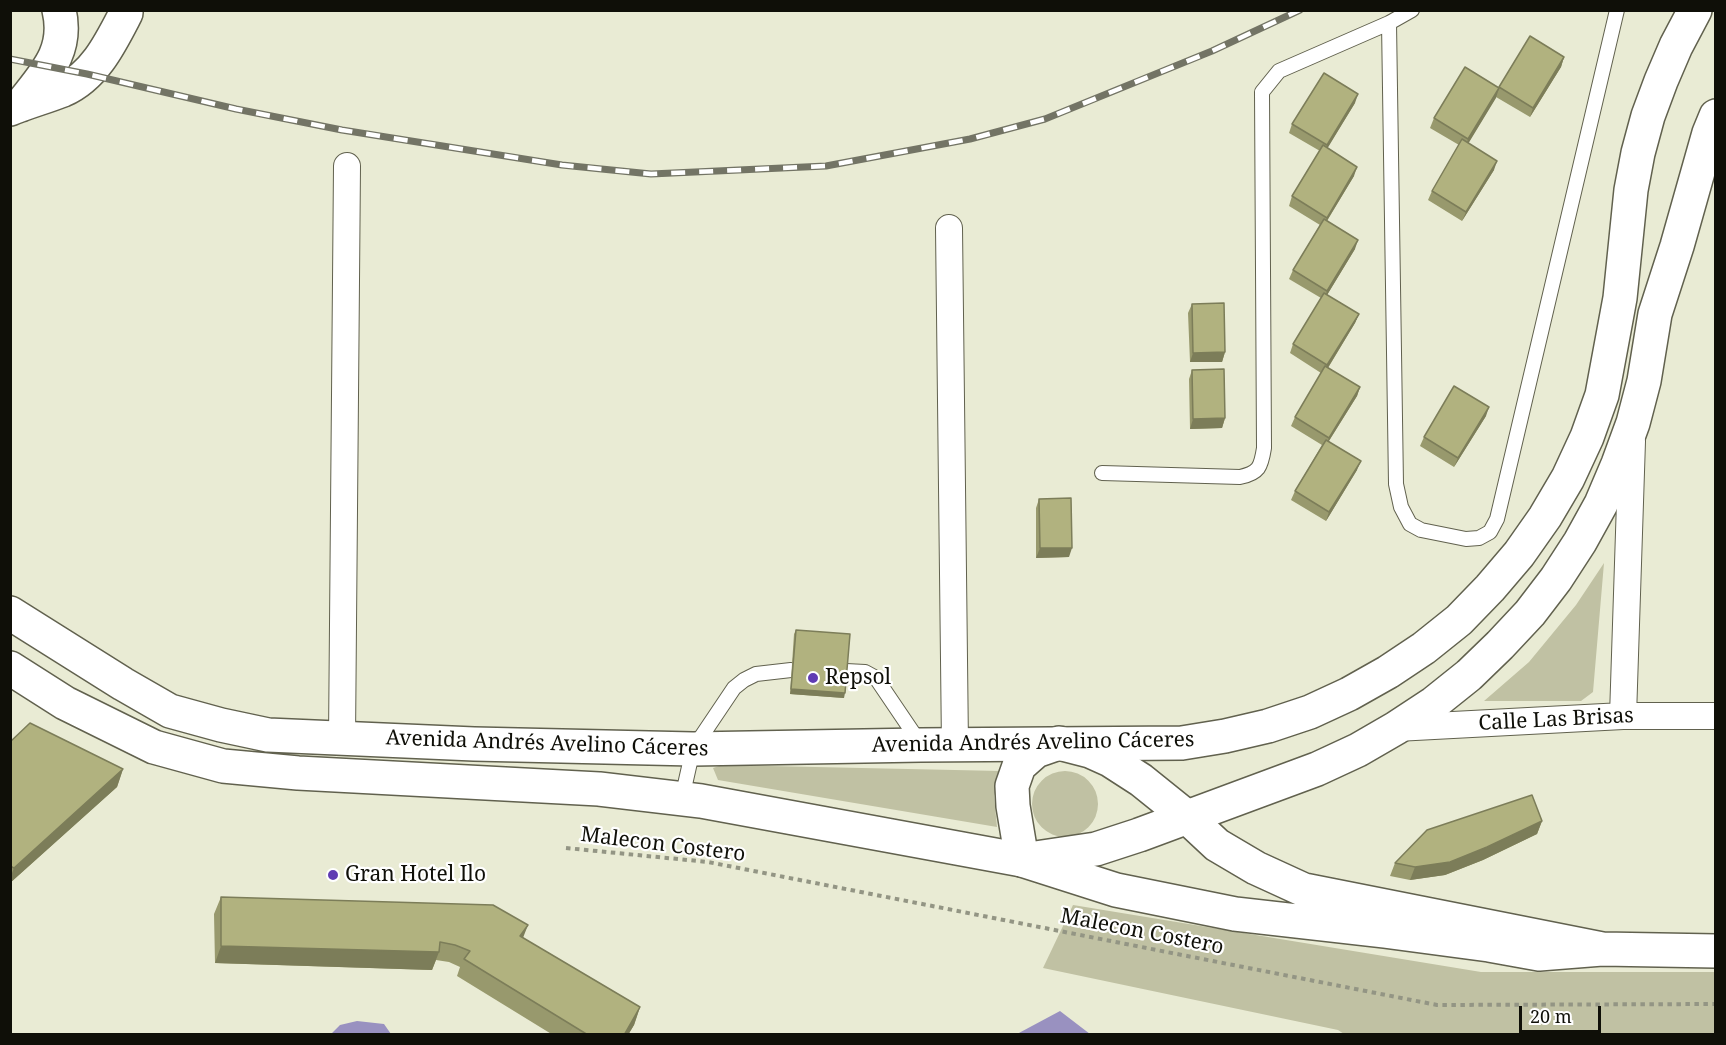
<!DOCTYPE html>
<html>
<head>
<meta charset="utf-8">
<style>
  body { margin:0 }
  #map { position:relative; width:1726px; height:1045px; overflow:hidden; background:#e9ebd4; font-family:"Noto Serif",serif }
  canvas { display:block }
  .frame { position:absolute; inset:0; border:12px solid #0f0f08; pointer-events:none }
  .scale { position:absolute; left:1519px; top:1006px; width:82px; height:27px; box-sizing:border-box; border:3px solid #0f0f08; border-top:0; padding-left:8px; font-size:18px; line-height:21px; white-space:nowrap; color:#0f0f08; -webkit-text-stroke:4px #fff; paint-order:stroke }
</style>
</head>
<body>
<div id="map">
<canvas width="1726" height="1045"></canvas>
<div class="frame"></div>
<div class="scale">20 m</div>
</div>
<script>
const context = document.querySelector('canvas').getContext('2d');
context.lineJoin = 'round';
function fillPath(path, color) { context.fillStyle = color; context.fill(path, 'evenodd'); }
function stroke(path, color, width, dash) { context.strokeStyle = color; context.lineWidth = width; context.lineCap = dash ? 'butt' : 'round'; context.setLineDash(dash || []); context.stroke(path); }
function drawText(font, color, halo, rows, align = 'center') {
  context.font = font + ' "Noto Serif",serif'; context.lineWidth = 4.5; context.setLineDash([]); context.textBaseline = 'middle'; context.strokeStyle = halo; context.fillStyle = color; for (const [text, x, y, turn = 0] of rows) {
    context.save(); context.translate(x, y); context.rotate((+turn || 0) * Math.PI / 180); context.textAlign = isNaN(turn) ? turn : align; if (halo) context.strokeText(text, 0, 0); context.fillText(text, 0, 0); context.restore();
  }
}
fillPath(new Path2D(`
  M1604,563L1593,692L1581,701H1484L1529,662L1576,605Z
  M722,765L1001,771L994,796L997,827L718,780L713,768Z
  M1032 804a33 33 0 1 1 66 0a33 33 0 1 1-66 0Z
  M1073,905L1481,972H1715V1034H1344L1338,1030L1043,968Z`), '#c0c1a3');
fillPath(new Path2D(`
  M1060,1011L1090,1034H1017Z
  M357,1021L384,1024L391,1034H331L340,1025Z`), '#9991c0');
const service = new Path2D(`
  M1389,23L1396,484L1401,507L1410,524L1421,530L1466,539L1479,538L1490,532L1497,519L1617,10
  M1102,473L1240,477C1259,473 1261,467 1264,448L1262,92L1279,71L1389,23L1412,10
  M846,671L865,672L876,678L920,743
  M682,798L693,749L734,688L744,680L756,674L791,670`);
const minor = new Path2D(`
  M949,228L955,746
  M1623,716L1632,441
  M1396,728L1623,716H1716
  M342,738L347,166`);
const tertiary = new Path2D(`
  M1602,949L1304,890L1256,868L1217,845L1187,817L1141,780L1110,760L1090,751L1059,743L1036,751L1019,766L1012,786L1013,806L1022,860L1116,890L1235,914L1385,931L1489,945L1539,954L1602,949L1716,951`);
const secondary = new Path2D(`
  M21,105C44,75 69,52 59,10
  M10,109C27,102 45,97 63,90C95,76 111,42 126,13V10`);
const trunk = new Path2D(`
  M10,613L123,684L170,711L221,725L268,735L474,744L693,749L921,745L1182,743L1225,736L1268,726L1310,712L1349,694L1388,672L1424,648L1459,620L1490,588L1519,554L1545,517L1568,478L1587,437L1602,395L1620,298L1631,190L1638,153L1648,116L1661,81L1676,46L1695,10
  M10,668L65,703L154,747L223,766L298,773L599,789L701,801L1022,860L1096,849L1139,835L1317,769L1358,750L1396,728L1434,703L1469,675L1500,645L1530,613L1556,579L1580,542L1601,504L1618,464L1633,423L1644,381L1655,314L1677,246L1709,133L1716,116`);
stroke(service, '#61614e', 16);
stroke(minor, '#61614e', 28);
stroke(tertiary, '#61614e', 36);
stroke(secondary, '#61614e', 36);
stroke(trunk, '#61614e', 36);
stroke(new Path2D(`
  M566,848L708,862L1437,1005L1716,1004`), '#939584', 4, [4.5, 4.5]);
stroke(service, '#fff', 14);
stroke(minor, '#fff', 26);
stroke(tertiary, '#fff', 33);
stroke(secondary, '#fff', 33);
stroke(trunk, '#fff', 33);
const rail = new Path2D(`
  M10,59L87,74L236,109L342,130L562,165L651,174L826,166L970,139L1045,119L1212,51L1300,10`);
stroke(rail, '#737465', 7);
stroke(rail, '#fff', 4.5, [14]);
fillPath(new Path2D(`
  M1530,36L1564,57L1561,67L1530,117L1496,97L1468,143L1494,170L1462,221L1428,200L1432,191L1459,145L1430,128L1434,118L1499,88Z
  M1355,103L1327,148L1354,176L1327,221L1355,249L1327,295L1359,314L1355,323L1328,368L1360,387L1357,396L1329,441L1357,470L1326,521L1291,500L1295,491L1322,445L1291,426L1295,417L1321,373L1290,353L1293,344L1321,298L1289,279L1293,270L1320,225L1289,206L1292,196L1320,151L1289,133L1292,124Z
  M1192,304L1225,352L1222,362H1190L1188,313Z
  M1192,370L1225,418L1222,428L1190,429L1189,379Z
  M1486,416L1454,467L1420,446L1424,437Z
  M1039,499L1069,557L1036,558V508Z
  M796,630L844,698L790,694L794,634Z
  M10,742L123,769L117,787L10,883Z
  M1542,821L1537,834L1483,860L1445,875L1410,880L1390,876L1395,863Z
  M221,897L523,938L640,1007L634,1025L628,1035H553L457,976L460,967L449,962L436,960L432,970L215,963L214,914Z`), '#98996d');
fillPath(new Path2D(`
  M1564,57L1561,67L1530,117L1533,108Z
  M1499,88L1496,98L1465,149L1468,139Z
  M1358,94L1355,103L1324,154L1327,145Z
  M1497,161L1494,170L1462,221L1466,212Z
  M1357,167L1354,176L1323,227L1327,218Z
  M1358,240L1355,249L1324,300L1327,291Z
  M1359,314L1355,323L1324,374L1327,365Z
  M1225,352L1222,362H1190L1193,353Z
  M1360,387L1357,396L1325,447L1329,438Z
  M1489,407L1486,416L1454,467L1458,458Z
  M1225,418L1222,428L1190,429L1193,419Z
  M1361,461L1357,470L1326,521L1329,512Z
  M1040,548H1072L1069,557L1036,558Z
  M791,689L845,693L844,698L790,694Z
  M123,769L117,787L10,883V878L14,868Z
  M1542,821L1537,834L1483,860L1445,875L1410,880L1415,867Z
  M528,925L521,943L520,936Z
  M221,946L439,952L432,970L215,963Z
  M640,1007L634,1025L628,1035H624Z`), '#7c7d59');
const building = new Path2D(`
  M1530,36L1564,57L1533,108L1499,87Z
  M1465,67L1499,88L1468,139L1434,118Z
  M1324,73L1358,94L1327,145L1292,124Z
  M1462,139L1497,161L1466,212L1432,191Z
  M1323,145L1357,167L1327,218L1292,196Z
  M1324,219L1358,240L1327,291L1293,270Z
  M1324,293L1359,314L1327,365L1293,344Z
  M1224,303L1225,352L1193,353L1192,304Z
  M1325,366L1360,387L1329,438L1295,417Z
  M1224,369L1225,418L1193,419L1192,370Z
  M1454,386L1489,407L1458,458L1424,437Z
  M1326,440L1361,461L1329,512L1295,491Z
  M1071,498L1072,548H1040L1039,499Z
  M796,630L850,634L845,693L791,689Z
  M30,723L123,769L14,868L10,866V742Z
  M1532,795L1542,821L1487,847L1450,862L1415,867L1395,863L1427,830Z
  M221,897L493,905L528,925L520,936L640,1007L624,1035H588L464,959L470,951L455,945L440,942L439,952L221,946Z`);
fillPath(building, '#b1b27f');
stroke(building, '#7c7d59', 1.5);
for (const [x, y, r, color] of [
  [813,678,6,"#5f3bb3"],
  [333,875,6,"#5f3bb3"]
]) { const dot = new Path2D(); dot.arc(x, y, r, 0, 2 * Math.PI); context.fillStyle = color; context.fill(dot); stroke(dot, '#fff', 2); }
drawText('21px', '#0f0f08', '#fff', [
  ["Repsol",825,678],
  ["Gran Hotel Ilo",345,875]
], 'left');
drawText('21px', '#0f0f08', '#fff', [
  ["Calle Las Brisas",1556,720,-3],
  ["Avenida Andrés Avelino Cáceres",1033,743,-1],
  ["Avenida Andrés Avelino Cáceres",547,744,2],
  ["Malecon Costero",663,845,7],
  ["Malecon Costero",1142,932,11]
]);
</script>
</body>
</html>
